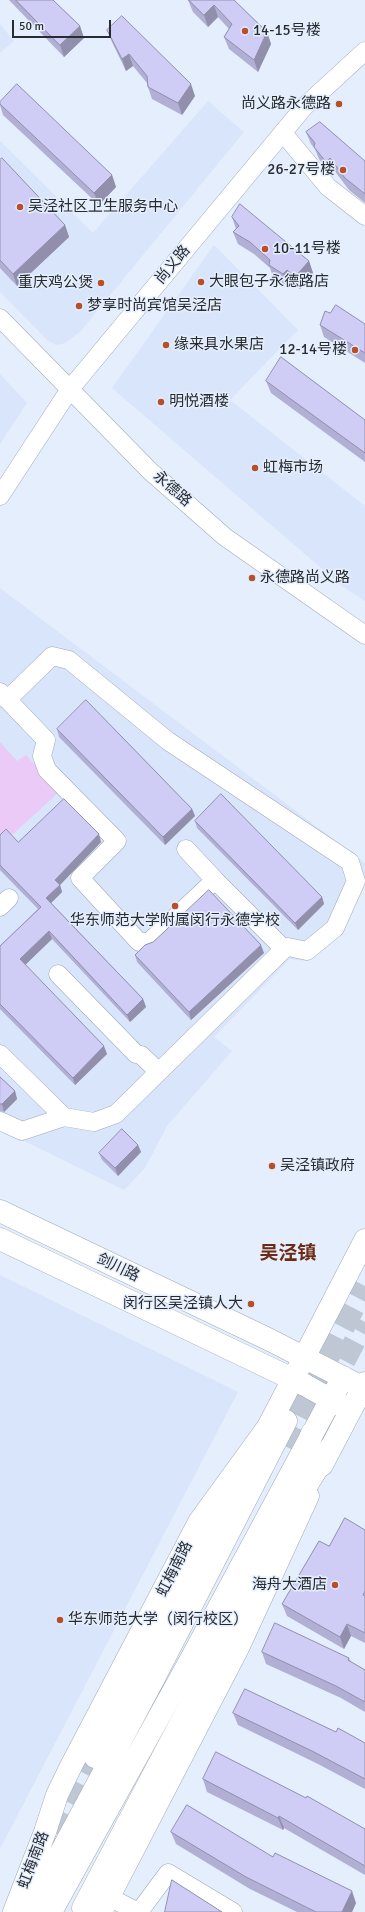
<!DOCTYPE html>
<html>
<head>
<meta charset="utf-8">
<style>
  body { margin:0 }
  #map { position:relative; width:365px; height:1912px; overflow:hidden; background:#e5eefd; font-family:Signika,sans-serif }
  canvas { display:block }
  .scale { position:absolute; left:12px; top:20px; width:99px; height:18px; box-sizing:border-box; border:2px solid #282c31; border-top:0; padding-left:5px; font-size:12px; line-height:14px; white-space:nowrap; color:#282c31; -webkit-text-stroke:3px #e5eefd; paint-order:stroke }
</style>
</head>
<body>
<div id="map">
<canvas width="365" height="1912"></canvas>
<div class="scale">50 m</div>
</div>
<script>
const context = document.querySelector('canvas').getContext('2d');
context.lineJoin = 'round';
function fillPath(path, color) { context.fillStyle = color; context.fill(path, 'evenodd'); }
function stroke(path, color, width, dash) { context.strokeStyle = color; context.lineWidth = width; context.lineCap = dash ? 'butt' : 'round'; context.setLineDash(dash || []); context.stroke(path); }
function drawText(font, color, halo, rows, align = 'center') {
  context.font = font + ' Signika,"Noto Sans SC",sans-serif'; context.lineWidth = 3; context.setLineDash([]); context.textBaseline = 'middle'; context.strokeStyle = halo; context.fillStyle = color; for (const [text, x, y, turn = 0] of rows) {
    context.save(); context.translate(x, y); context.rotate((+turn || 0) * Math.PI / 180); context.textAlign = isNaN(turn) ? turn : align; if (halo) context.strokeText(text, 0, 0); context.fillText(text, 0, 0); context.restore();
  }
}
fillPath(new Path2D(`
  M0,24L14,41L0,53Z
  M208,101L244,132L80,332L65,343L56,345L47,340L0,292V141L93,233Z
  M214,245L298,330L230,400L365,506V601L342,586L112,388Z
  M0,374L27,403L0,444Z
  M0,588L365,863V877L335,936L307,961L290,959L214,1037L232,1051L167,1126L145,1168L124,1190L0,1129Z
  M0,1275L238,1392L0,1849Z`), '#d8e5fb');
fillPath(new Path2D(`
  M0,742L17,761L26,755L59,792L0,846Z`), '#ebcaf8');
stroke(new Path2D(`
  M329,1390L365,1322
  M283,1445L365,1286
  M42,1863L95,1757`), '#bfc7d4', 22, [22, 11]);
const minor = new Path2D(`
  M283,133L328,187L365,216
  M0,318L150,471L225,537L365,635
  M0,496L70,389L304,107L365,51
  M0,692L46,740L42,756L47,770L117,841L80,878L139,942H149L215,880L284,949L116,1114L94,1122L64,1117L22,1131L0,1121
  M7,700L52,656L69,660L168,741L350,862L356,881L335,928L307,951L288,947
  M186,849L215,880
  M0,907L9,898
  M58,974L136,1054L141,1055L159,1072
  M0,1054L64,1117
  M109,1897L138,1912
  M139,1912L168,1873L233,1912`);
const major = new Path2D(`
  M0,1211L270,1340L356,1384
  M0,1239L305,1385L344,1407
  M322,1465L365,1383
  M14,1912L45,1832L57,1795L71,1766L199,1522L268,1427L365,1240
  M29,1912L153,1680L286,1421
  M51,1912L191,1659L343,1377
  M101,1912L238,1648L308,1496`);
const highway = new Path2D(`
  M292,1490L312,1433
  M95,1757L268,1427
  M83,1908L214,1660L277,1533L330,1448`);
stroke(minor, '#a0a9b7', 19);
stroke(major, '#a0a9b7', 23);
stroke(highway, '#a0a9b7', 23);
stroke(minor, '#fff', 18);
stroke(major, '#fff', 22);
stroke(highway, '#fff', 22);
fillPath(new Path2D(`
  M9,0H53L80,26L84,38L64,57Z
  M188,0H234L267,32L271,44L258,72L229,49L224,37L229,29L218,17L208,27L193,12Z
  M107,30L195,96L182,115L152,99L148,87L147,83L133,66L126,71L112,42Z
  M0,102L112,175L116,187L99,205L3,115L0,105Z
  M306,132L365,161V203L349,190L334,170L331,174L319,159L315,149L311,144Z
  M0,160L65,225L69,237L17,286L0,268Z
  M232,217L309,261L313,273L300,289L291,282L287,286L273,277L270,268L254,254L238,244L233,232L236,229Z
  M330,313L365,324V363L324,337L320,325Z
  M266,381L365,420V462L271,393Z
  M57,729L192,809L195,816L165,845L59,737Z
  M195,821L322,897L324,904L298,930L197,828Z
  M0,835L18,842H101L60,885L62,892L51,903L143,999L146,1007L130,1022L52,939L25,965L107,1054L75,1085L0,1009V946L38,909L0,870Z
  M264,953L191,1020L137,962L135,955Z
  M0,1077L15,1091L17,1099L4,1112L0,1111Z
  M138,1145L141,1152L118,1176L102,1160L99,1153Z
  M365,1530V1643L351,1636L344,1649L287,1616L282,1604L329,1546Z
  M262,1652L349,1658L351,1662L365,1670V1712L341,1698L266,1664Z
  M233,1713L365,1743V1789L318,1764L238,1725Z
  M203,1779L365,1829V1875L284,1828L283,1830L207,1792Z
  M171,1832L273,1857L356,1903L352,1912H297L250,1889L176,1844Z`), '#b2afd4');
fillPath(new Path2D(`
  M214,5L218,17L208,27L204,15Z
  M80,26L84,38L64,57L60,45Z
  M267,32L271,44L258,72L254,60Z
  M129,54L133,66L126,71L122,59Z
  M191,84L195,96L182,115L178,103Z
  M330,158L334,170L331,174L326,162Z
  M112,175L116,187L99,205L94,193Z
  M65,225L69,237L17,286L13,274Z
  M309,261L313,273L300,289L295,277Z
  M287,270L291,282L287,286L283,274Z
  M192,809L195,816L165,845L163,837Z
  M99,834L101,842L60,885L62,892L49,905L46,898L55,880Z
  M322,897L324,904L298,930L295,923Z
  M49,931L52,939L23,967L20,959Z
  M261,945L264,953L191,1020L189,1012Z
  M143,999L146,1007L130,1022L127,1015Z
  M104,1046L107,1054L75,1085L73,1078Z
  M15,1091L17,1099L4,1112L2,1104Z
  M138,1145L141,1152L118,1176L115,1168Z
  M347,1624L351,1636L344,1649L340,1637Z
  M279,1816L284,1828L283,1830L278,1818Z
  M352,1891L356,1903L352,1912H342Z`), '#918fac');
const building = new Path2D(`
  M16,0H53L80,26L60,45Z
  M189,0H234L267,32L254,60L224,37L232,24L214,5L204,15Z
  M122,16L191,84L178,103L148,87L147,76L129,54L122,59L107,30Z
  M17,84L112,175L94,193L0,104V102Z
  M320,122L365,161V194L345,178L330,158L326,162L314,147L315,143L306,132Z
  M2,158L65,225L13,274L0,260V160Z
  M240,204L309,261L295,277L287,270L283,274L269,265L270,260L250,242L233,232L239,226L232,217Z
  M336,305L365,324V353L320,325L325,311L330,313Z
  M281,357L365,420V453L266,381Z
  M86,700L192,809L163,837L57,729Z
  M221,794L322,897L295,923L195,821Z
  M64,799L99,834L55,880L60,885L46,898L143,999L127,1015L49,931L20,959L104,1046L73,1078L0,1004V946L41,907L0,865V835L6,829L18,842Z
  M209,890L261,945L189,1012L135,955L145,945L153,942Z
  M0,1077L15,1091L2,1104H0Z
  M122,1129L138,1145L115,1168L99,1153Z
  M345,1518L365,1530V1591L363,1595L365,1596V1633L347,1624L340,1637L282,1604L319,1541L329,1546Z
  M275,1623L349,1658L348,1660L365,1670V1702L336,1686L262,1652Z
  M245,1689L336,1732L338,1728L365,1743V1779L314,1752L233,1713Z
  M216,1752L306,1798L307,1796L365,1829V1866L279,1816L278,1818L203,1779Z
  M187,1805L273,1857L275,1853L352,1891L342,1912H316L246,1877L171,1832Z
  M172,1880L222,1912H165Z`);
fillPath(building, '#cfccf6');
stroke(building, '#918fac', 1);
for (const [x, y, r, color] of [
  [245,31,4,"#b74f2b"],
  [339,104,4,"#b74f2b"],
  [343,170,4,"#b74f2b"],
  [20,207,4,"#b74f2b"],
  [265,249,4,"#b74f2b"],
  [201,282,4,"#b74f2b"],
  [101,283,4,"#b74f2b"],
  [79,306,4,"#b74f2b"],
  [166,345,4,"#b74f2b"],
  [355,350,4,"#b74f2b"],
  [161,402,4,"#b74f2b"],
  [255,468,4,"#b74f2b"],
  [252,578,4,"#b74f2b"],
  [175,906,4,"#b74f2b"],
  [272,1166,4,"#b74f2b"],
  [251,1304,4,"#b74f2b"],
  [335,1585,4,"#b74f2b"],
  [60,1620,4,"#b74f2b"]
]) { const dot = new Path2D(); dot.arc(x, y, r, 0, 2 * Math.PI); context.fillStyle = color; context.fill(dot); stroke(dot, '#e5eefd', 1.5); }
drawText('15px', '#282c31', '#e5eefd', [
  ["14-15号楼",253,31],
  ["尚义路永德路",331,104,"right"],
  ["26-27号楼",335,170,"right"],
  ["吴泾社区卫生服务中心",28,207],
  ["10-11号楼",273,249],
  ["大眼包子永德路店",209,282],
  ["重庆鸡公煲",93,283,"right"],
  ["梦享时尚宾馆吴泾店",87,306],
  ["缘来具水果店",174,345],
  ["12-14号楼",347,350,"right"],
  ["明悦酒楼",169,402],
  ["虹梅市场",263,468],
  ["永德路尚义路",260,578],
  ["华东师范大学附属闵行永德学校",175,921,"center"],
  ["吴泾镇政府",280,1166],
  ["闵行区吴泾镇人大",243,1304,"right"],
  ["海舟大酒店",327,1585,"right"],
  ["华东师范大学（闵行校区）",68,1620]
], 'left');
drawText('15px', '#282c31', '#e5eefd', [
  ["尚义路",173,265,-50],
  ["永德路",172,489,41],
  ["剑川路",118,1268,26],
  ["虹梅南路",175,1569,-63],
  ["虹梅南路",34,1860,-69]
]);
drawText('bold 19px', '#6c2b13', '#e5eefd', [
  ["吴泾镇",288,1254]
]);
</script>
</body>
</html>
